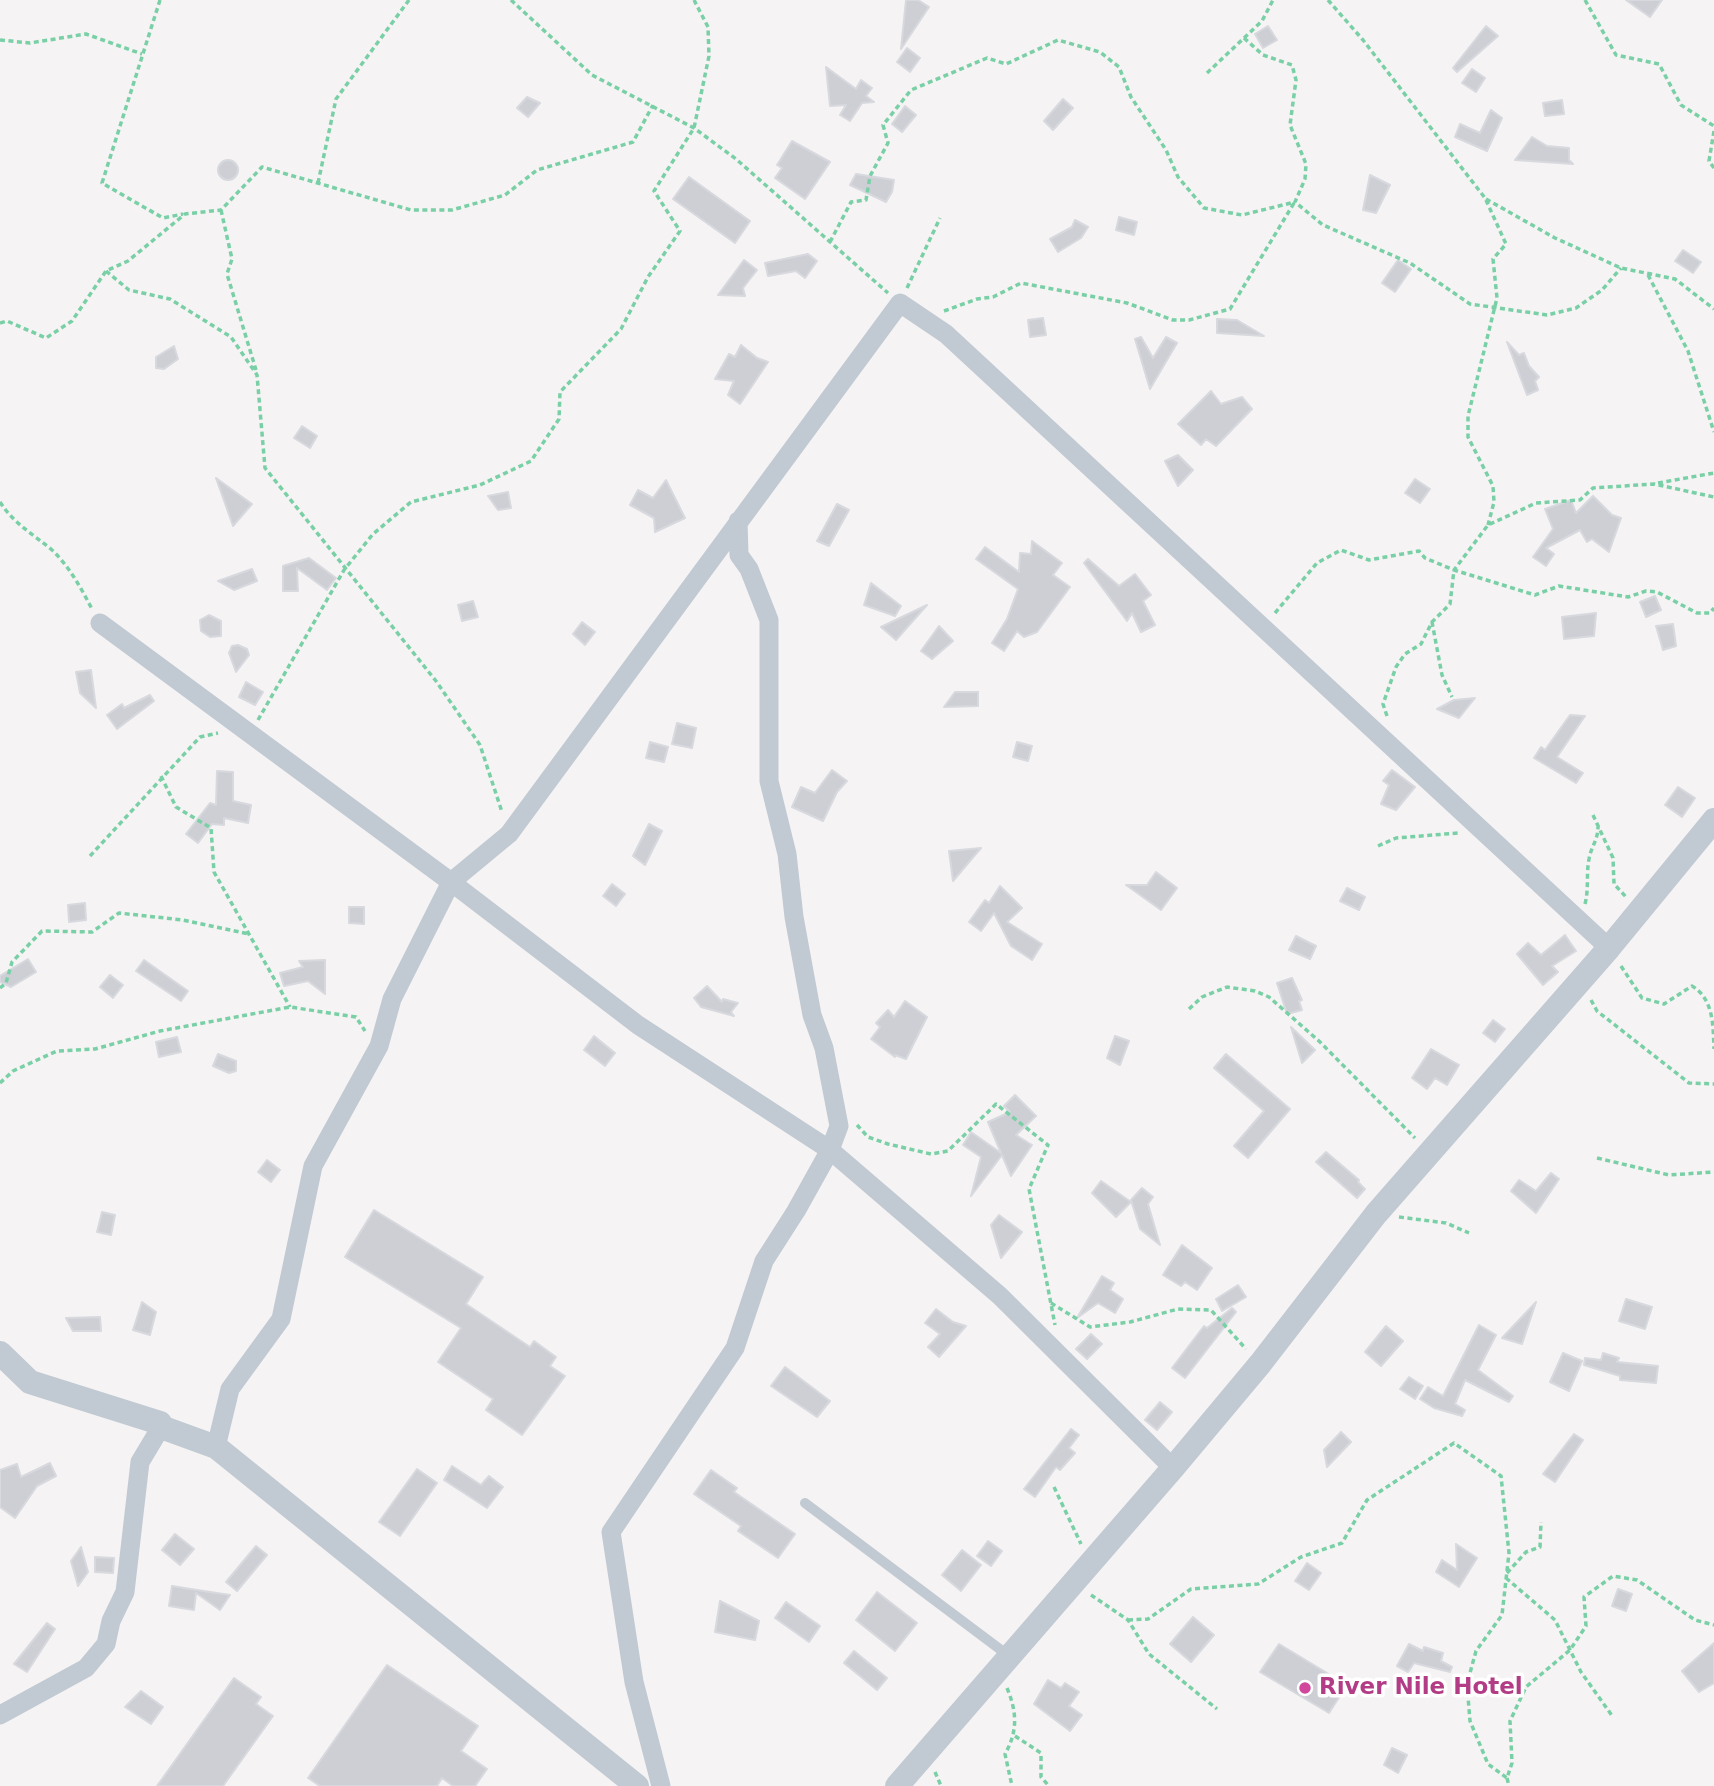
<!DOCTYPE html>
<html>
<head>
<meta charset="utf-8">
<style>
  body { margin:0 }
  canvas { display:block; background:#f5f3f3 }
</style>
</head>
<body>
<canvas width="1714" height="1786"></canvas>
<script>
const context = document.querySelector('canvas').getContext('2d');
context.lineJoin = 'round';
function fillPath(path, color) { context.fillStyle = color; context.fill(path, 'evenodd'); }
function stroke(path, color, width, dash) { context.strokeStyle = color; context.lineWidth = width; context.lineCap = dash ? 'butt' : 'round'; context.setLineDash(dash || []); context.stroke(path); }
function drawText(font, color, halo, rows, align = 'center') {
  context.font = font + ' "DejaVu Sans",sans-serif'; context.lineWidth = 7; context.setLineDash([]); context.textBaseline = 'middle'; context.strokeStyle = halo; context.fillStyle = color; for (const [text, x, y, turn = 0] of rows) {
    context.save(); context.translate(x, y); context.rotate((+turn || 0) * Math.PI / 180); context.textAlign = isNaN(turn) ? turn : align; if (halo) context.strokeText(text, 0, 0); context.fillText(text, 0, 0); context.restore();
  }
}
const building = new Path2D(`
  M906,0H918L929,7L901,49Z
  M1626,0H1662L1650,17Z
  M1268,26L1277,40L1263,48L1255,34Z
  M1486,26L1498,36L1457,72L1453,68Z
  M907,48L920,58L910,72L897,62Z
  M826,67L856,89L861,80L872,88L866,96L874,102L862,103L850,121L840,115L846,105L830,106Z
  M1472,69L1485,78L1476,92L1462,83Z
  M527,97L540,103L528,117L517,108Z
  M1063,99L1073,108L1053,130L1044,121Z
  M1562,100L1564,114L1545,116L1543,103Z
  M905,106L916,115L902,132L892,124Z
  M1491,110L1502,118L1487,151L1455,137L1460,124L1480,133Z
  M1532,137L1547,146L1569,148V160L1573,164L1515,160Z
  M792,141L830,162L805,199L775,178L782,168L777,165Z
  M218 170a10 10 0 1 1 20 0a10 10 0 1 1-20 0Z
  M856,174L894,180L892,192L886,202L850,185Z
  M1370,175L1390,185L1376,213L1363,210Z
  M689,177L750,221L735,243L673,199Z
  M1119,217L1137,222L1134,235L1116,230Z
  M1075,220L1088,227L1081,238L1058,252L1050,239L1072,227Z
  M1683,250L1701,262L1693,273L1675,261Z
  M808,254L817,261L805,278L796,271L768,276L765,263Z
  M744,260L757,270L743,288L745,296L718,295Z
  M1398,260L1411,269L1395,292L1382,283Z
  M1043,318L1046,335L1030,337L1028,320Z
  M1217,319L1237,320L1264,336L1217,333Z
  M1141,337L1153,358L1166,337L1177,343L1150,389L1135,339Z
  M1507,342L1519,355L1524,353L1529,366L1539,377L1535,381L1538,390L1527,395Z
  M741,345L757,358L768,362L740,404L728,395L734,381L715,379L729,354L735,357Z
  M174,346L178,359L164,369L156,368V357Z
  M1211,391L1221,404L1242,397L1252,409L1216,446L1206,439L1201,445L1178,424Z
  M302,426L317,436L310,448L294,438Z
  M1178,455L1193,470L1178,486L1165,461Z
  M216,478L252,504L233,526Z
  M1415,479L1430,489L1420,503L1405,493Z
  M666,480L685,518L655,532L654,518L630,505L638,490L653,498Z
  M508,492L511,508L498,510L488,496Z
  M1593,496L1612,515L1621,518L1609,552L1592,539L1587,542L1580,530L1546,548L1554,554L1546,566L1533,557L1553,529L1545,509L1571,500L1576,513Z
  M837,504L849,510L829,546L817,541Z
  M1032,541L1062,563L1053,575L1070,587L1037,632L1024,637L1017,631L1004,651L992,643L1007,619L1018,589L976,559L985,547L1019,572L1020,553L1031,554Z
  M309,558L336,578L327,590L297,568L298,591H283V566Z
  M1088,559L1119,586L1135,574L1151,595L1143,601L1155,625L1141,632L1132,613L1127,621L1084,563Z
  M252,569L257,581L234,590L218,581Z
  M871,583L901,606L895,616L864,605Z
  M1655,596L1661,610L1646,617L1640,602Z
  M473,601L478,617L462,621L458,605Z
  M927,605L896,640L881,627Z
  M1596,613L1594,636L1564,639L1562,617Z
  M209,615L221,621V636L210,637L201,631L200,620Z
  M582,622L595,632L585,645L573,634Z
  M1673,624L1676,646L1663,650L1656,626Z
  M939,626L953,641L932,659L921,651Z
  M238,645L247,649L249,655L236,672L229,653L232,646Z
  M91,670L96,708L80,693L76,672Z
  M246,682L263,692L255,705L239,697Z
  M955,692H978V706L944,707Z
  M150,695L154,701L117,729L107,715L122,704L124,708Z
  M1475,698L1459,718L1437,709L1454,700Z
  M1570,715L1585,716L1557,757L1583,773L1576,783L1534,758L1541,747L1545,750Z
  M677,723L696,728L692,748L672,744Z
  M650,742L668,747L664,762L646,758Z
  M1017,742L1032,746L1028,761L1013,757Z
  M832,770L847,781L837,792L823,821L792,807L801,787L815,793Z
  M1392,770L1415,787L1396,810L1381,804L1389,785L1383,781Z
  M217,771L233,772V801L251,805L248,823L224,818V825L212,824L198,843L186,834L210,803L216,805Z
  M1678,787L1695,798L1682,817L1665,805Z
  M649,824L662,831L645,865L633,856Z
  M981,848L953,881L949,851Z
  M1156,872L1177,888L1161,910L1126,885H1147Z
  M612,884L625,894L616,906L603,896Z
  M1000,886L1022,908L1007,922L1042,944L1032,960L1011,946L994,913L981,931L969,922L985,900L989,903Z
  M1347,888L1365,897L1359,910L1340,901Z
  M85,903L86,920L69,922L68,905Z
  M349,907H364V924L349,923Z
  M1565,935L1576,951L1552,966L1558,972L1543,985L1517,954L1528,943L1541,955Z
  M1296,936L1316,946L1310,959L1289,950Z
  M28,959L36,972L11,987L0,982V976Z
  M144,960L188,991L181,1001L136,971Z
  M325,960V994L308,981L284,986L280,973L303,967L299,961Z
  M110,975L123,985L113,998L100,987Z
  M1292,978L1302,1000L1299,1001L1302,1010L1287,1014L1277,983Z
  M707,986L722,1002L723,999L738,1003L731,1012L734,1016L701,1007L694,998Z
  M905,1001L927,1017L906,1059L895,1055V1057L871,1039L880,1027L876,1023L888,1010L894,1017Z
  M1493,1020L1505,1029L1495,1042L1483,1033Z
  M1291,1027L1315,1050L1302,1063Z
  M594,1036L615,1053L605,1066L584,1050Z
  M1115,1036L1129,1041L1120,1065L1107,1058Z
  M177,1037L181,1052L159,1057L156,1042Z
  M1431,1049L1459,1065L1447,1085L1435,1078L1427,1089L1412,1078Z
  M218,1054L236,1061V1071L229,1073L213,1066Z
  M1226,1054L1290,1109L1248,1158L1234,1146L1264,1111L1214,1068Z
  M1015,1095L1036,1116L1016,1135L1032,1145L1011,1176L1002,1155L971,1196L981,1157L963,1145L971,1132L1001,1153L988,1122L1010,1112L1004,1106Z
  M1326,1152L1359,1180L1358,1182L1365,1189L1357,1198L1316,1162Z
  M267,1160L280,1170L271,1182L258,1172Z
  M1551,1173L1559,1179L1536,1213L1511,1191L1519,1180L1536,1191Z
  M1101,1181L1131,1202L1116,1217L1092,1193Z
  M1142,1188L1153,1197L1148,1204L1160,1245L1140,1229L1131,1200Z
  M374,1210L483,1277L466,1304L530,1347L534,1341L556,1357L550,1366L565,1376L522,1435L486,1410L493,1399L438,1362L461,1328L345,1257Z
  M102,1212L115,1215L111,1235L97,1232Z
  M999,1215L1022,1232L1001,1258L991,1225Z
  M1182,1245L1212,1268L1197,1290L1185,1282L1181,1286L1163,1275Z
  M1102,1276L1114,1283L1110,1290L1123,1299L1115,1313L1098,1303L1077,1318Z
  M1238,1285L1246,1297L1222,1311L1216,1299Z
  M1626,1299L1652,1307L1645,1329L1619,1321Z
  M142,1302L156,1312L150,1335L133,1330Z
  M1536,1302L1522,1344L1502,1338Z
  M1232,1308L1236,1312L1185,1378L1172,1368L1204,1326L1207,1328Z
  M936,1309L953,1322L966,1326L939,1357L928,1347L940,1334L925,1323Z
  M100,1317L101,1331H73L66,1318Z
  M1479,1325L1496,1335L1478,1370L1513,1396L1509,1402L1465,1380L1455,1404L1465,1410L1462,1416L1434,1408L1420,1399L1428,1387L1443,1396Z
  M1386,1326L1403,1341L1381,1366L1365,1352Z
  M1091,1334L1102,1344L1087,1359L1076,1349Z
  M1563,1353L1582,1361L1569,1391L1550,1382Z
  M1603,1353L1619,1358L1617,1362L1658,1366L1656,1383L1620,1380V1376L1584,1365L1585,1358L1601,1360Z
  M785,1367L830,1401L817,1417L771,1386Z
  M1409,1377L1423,1386L1415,1399L1400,1389Z
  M1160,1402L1172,1412L1157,1430L1145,1420Z
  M1071,1429L1079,1435L1069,1448L1075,1453L1060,1470L1056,1467L1035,1497L1024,1489Z
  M1341,1432L1351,1442L1327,1467L1324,1450Z
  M1574,1434L1583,1440L1555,1482L1543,1474Z
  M50,1463L56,1476L37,1486L15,1518L0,1507V1470L17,1464L21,1477Z
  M452,1466L481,1485L489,1476L503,1487L487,1508L444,1480Z
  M417,1469L437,1483L400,1536L379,1522Z
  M711,1470L737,1488L734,1492L795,1534L778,1558L738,1531L741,1526L694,1494Z
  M175,1534L194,1549L180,1565L162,1550Z
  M988,1541L1002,1551L991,1566L977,1556Z
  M1456,1544L1477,1558L1459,1587L1436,1572L1442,1560L1457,1570Z
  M256,1546L267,1555L237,1591L226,1582Z
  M81,1547L88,1572L78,1586L71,1561Z
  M962,1550L981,1565L961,1591L942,1575Z
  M95,1557L114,1558L113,1573L95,1572Z
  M1307,1563L1321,1573L1309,1590L1295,1581Z
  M172,1586L197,1590L230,1595L220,1610L196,1593L194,1610L169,1606Z
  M1618,1589L1632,1594L1626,1611L1612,1606Z
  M877,1592L917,1623L895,1651L856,1620Z
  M720,1601L759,1621L755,1640L715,1632Z
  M786,1602L820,1626L809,1642L775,1618Z
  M1193,1617L1214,1635L1191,1662L1170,1644Z
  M47,1623L55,1629L27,1672L14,1664Z
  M1714,1643V1683L1699,1692L1682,1671Z
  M1279,1644L1347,1685L1329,1713L1260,1672Z
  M1409,1644L1423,1651L1424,1647L1443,1653L1441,1661L1452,1667L1450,1672L1414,1663L1408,1672L1397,1666Z
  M854,1651L887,1678L877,1690L844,1663Z
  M387,1665L478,1726L461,1751L487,1769L475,1786H453L442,1778L437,1786H320L308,1778Z
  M234,1678L261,1697L256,1704L273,1716L223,1786H157Z
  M1048,1680L1061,1688L1065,1683L1079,1692L1069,1706L1082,1715L1070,1731L1034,1704Z
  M141,1691L163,1707L151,1724L125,1707Z
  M1392,1748L1407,1755L1398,1773L1384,1765Z`);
fillPath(building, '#cdcfd5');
stroke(building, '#d7d9de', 2);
stroke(new Path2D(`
  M160,0L102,183L163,218L183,214
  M511,0L592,75L694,128L736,159L888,293
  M1328,0L1363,40L1485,198L1506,244L1493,259L1497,298L1468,416V437L1493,486L1494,502L1488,525
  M1585,0L1616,55L1659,64L1681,105L1714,126
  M1244,38L1263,55L1292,65L1296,80L1290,125L1306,164L1305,179L1295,202L1323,225L1410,263L1470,304L1547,315L1576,308L1602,290L1621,268
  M0,40L30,43L86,34L142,54
  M1207,73L1262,21L1273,0
  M1714,131L1709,161L1714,168
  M318,183L336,99L409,0
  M1486,199L1555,238L1621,268L1675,279L1714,309
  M221,210L232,259L227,274L256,370
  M830,242L851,202L866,200L870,176L888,143L883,125L911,90L987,58L1006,64L1058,40L1100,52L1119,67L1131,97L1166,150L1178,177L1204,208L1242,215L1295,202
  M106,271L129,290L170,299L231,337L257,375L265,468L436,681L480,745L502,812
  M1648,275L1688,351L1714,432
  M907,288L940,218
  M944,311L977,299L993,297L1021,283L1127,303L1173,320H1189L1230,309L1294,203
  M0,323L7,321L46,338L72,321L106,271L128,261L185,214L221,210L262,167L411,210H452L505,195L537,170L633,142L653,105
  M1658,483L1714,473
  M0,502C14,524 33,534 52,550C69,566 81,588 92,609
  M1275,613L1317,563L1341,550L1369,560L1419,551L1425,558L1454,570L1488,525L1536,503L1580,500L1593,488L1654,484L1714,497
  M1432,622L1442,675L1452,697
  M1387,716L1383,704L1396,667L1405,654L1421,644L1432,622L1450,604L1454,570L1535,595L1559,586L1628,597L1646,591L1657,592L1697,613H1710L1714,608
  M258,720L344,570L373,534L411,502L480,485L531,461L559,419L560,392L621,329L648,277L680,231L654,191L694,128L709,56L708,27L694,0
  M161,776L176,807L211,828L214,872L290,1007
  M1593,815L1613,858L1614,884L1627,898
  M1378,846L1396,838L1458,833
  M90,856L200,737L218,733
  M1585,904C1589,889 1586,874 1589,859C1591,847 1598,840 1598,827
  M1621,966L1642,998L1664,1004L1692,986C1714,999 1713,1026 1714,1049
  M0,988L6,983L12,962L42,931L92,932L119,913L183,920L249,934
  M1591,1000L1597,1011L1689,1083L1714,1084
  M1189,1009L1202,997L1227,987L1255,991L1269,997L1320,1042L1415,1138
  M0,1083L13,1071L57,1051L95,1049L160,1031L290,1007L356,1017L365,1031
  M857,1125L868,1137L888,1144L931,1154L948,1151L996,1104L1048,1145L1029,1189L1055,1325
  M1597,1158L1669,1175L1714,1172
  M1399,1217L1446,1223L1469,1233
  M1051,1303L1090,1327L1130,1322L1178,1309L1211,1310L1246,1349
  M1054,1487L1081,1544
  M1507,1573L1526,1552L1540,1547L1541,1522
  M1506,1578L1555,1620L1581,1672L1613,1717
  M1091,1595L1128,1620L1149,1654L1217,1709
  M1128,1620L1148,1619L1191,1589L1258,1584L1301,1557L1342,1543L1367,1500L1454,1443L1501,1476L1509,1553L1502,1615L1476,1651L1467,1684L1470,1721L1488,1764L1507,1778L1512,1763L1510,1721L1526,1687L1570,1650L1586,1626L1584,1597L1613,1576L1637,1580L1695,1620L1714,1625
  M1007,1688C1017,1712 1018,1731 1005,1754L1012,1786
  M1015,1736L1041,1753V1777L1049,1786
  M935,1772L941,1786
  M1507,1778L1509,1786`), '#7ad0a6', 3.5, [5, 3.5]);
stroke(new Path2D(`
  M805,1503L1009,1656`), '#c1cad2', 10);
stroke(new Path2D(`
  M100,623L451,882L392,999L379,1046L313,1166L281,1319L230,1389L216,1447
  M1173,1468L1000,1296L830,1150L638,1025L451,882L509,834L900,303L946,334L1609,948
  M0,1715L86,1668L106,1644L111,1621L125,1592L140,1462L161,1427
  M661,1786L634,1682L611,1532L735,1348L764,1261L796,1211L830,1150L839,1126L824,1048L812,1015L794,917L787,854L769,781V620L749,569L739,555L738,521`), '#c1cad2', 19);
stroke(new Path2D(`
  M0,1353L30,1382L160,1423L161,1427L216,1447L637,1786
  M897,1786L1173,1468L1260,1364L1376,1214L1609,948L1714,820`), '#c1cad2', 24);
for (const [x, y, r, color] of [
  [1305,1688,7,"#d1479c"]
]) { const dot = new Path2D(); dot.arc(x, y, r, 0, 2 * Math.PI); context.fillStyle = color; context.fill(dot); stroke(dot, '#fff', 2.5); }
drawText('bold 23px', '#b23c85', '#fff', [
  ["River Nile Hotel",1319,1688]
], 'left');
</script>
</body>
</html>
